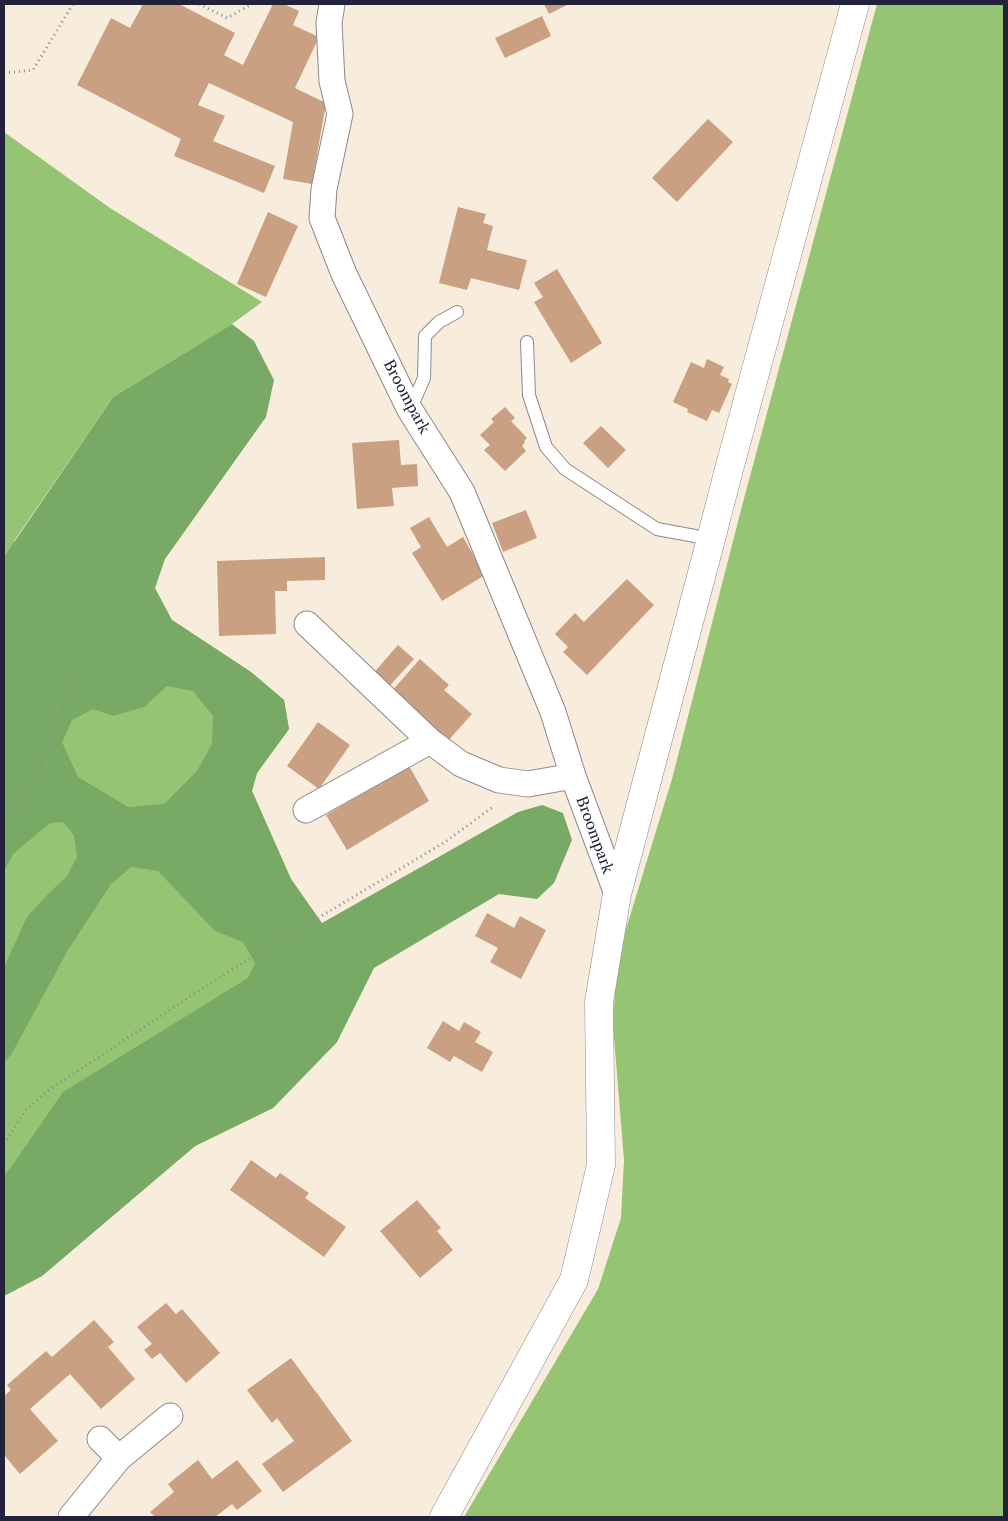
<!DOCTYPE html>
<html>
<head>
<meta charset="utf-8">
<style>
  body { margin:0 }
  #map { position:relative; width:1008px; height:1521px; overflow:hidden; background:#f8eddc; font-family:"Libre Caslon Text",serif }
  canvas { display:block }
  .frame { position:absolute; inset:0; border:5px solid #22223b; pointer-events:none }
</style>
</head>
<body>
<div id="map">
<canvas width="1008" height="1521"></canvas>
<div class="frame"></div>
</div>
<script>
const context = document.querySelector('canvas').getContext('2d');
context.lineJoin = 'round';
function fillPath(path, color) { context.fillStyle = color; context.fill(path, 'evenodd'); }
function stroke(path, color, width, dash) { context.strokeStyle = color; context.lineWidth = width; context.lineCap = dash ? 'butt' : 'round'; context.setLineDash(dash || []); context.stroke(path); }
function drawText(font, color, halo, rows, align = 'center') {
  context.font = font + ' "Libre Caslon Text",serif'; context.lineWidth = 4; context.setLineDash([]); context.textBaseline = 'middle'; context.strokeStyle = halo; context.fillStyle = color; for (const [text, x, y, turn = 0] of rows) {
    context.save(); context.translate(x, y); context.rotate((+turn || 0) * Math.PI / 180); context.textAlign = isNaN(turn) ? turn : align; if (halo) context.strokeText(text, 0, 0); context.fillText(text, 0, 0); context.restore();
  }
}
fillPath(new Path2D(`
  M877,4H1004V1517H464L598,1289L621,1218L624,1160L613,1025L616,974L626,929L672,779L742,506Z
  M4,132L110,208L262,302L232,324L113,397L14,541L172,620L251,672L284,700L289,729L257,773L252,791L291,879L321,923L337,1042L273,1108L195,1146L42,1276L4,1296Z`), '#95c473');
fillPath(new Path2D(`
  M232,324L254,341L274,380L266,417L165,559L155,588L172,620L251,672L284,700L289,729L257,773L252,791L291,879L322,923L518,812L542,805L563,813L572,840L554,883L537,899L499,894L374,968L337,1042L273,1108L195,1146L42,1276L4,1296V1174L9,1170L63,1092L248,978L255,963L243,942L215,931L158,871L131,867L111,884L68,950L11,1055L4,1062V967L27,917L49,893L67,876L77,857L74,835L63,822L50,823L13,854L4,872V557L113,397ZM167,686L193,691L213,716L212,744L197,771L164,804L128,807L78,777L62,742L72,720L93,709L113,716L144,707Z`), '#78aa65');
fillPath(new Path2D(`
  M143,4H179L235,33L224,55L243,65L273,4H284L299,11L293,25L319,37L295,88L326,103L312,184L283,179L293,122L209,83L198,105L225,116L213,141L275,166L264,193L174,156L181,139L77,85L111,18L130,28Z
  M544,4H569L549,14Z
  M542,16L551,36L505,58L495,38Z
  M708,119L733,142L677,202L652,178Z
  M458,207L486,214L483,223L493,226L487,250L527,260L519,290L471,278L467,290L439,283Z
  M268,212L298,226L266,297L237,284Z
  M557,269L602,343L571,363L534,302L543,297L534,283Z
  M707,359L724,367L720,375L729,379L728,382L732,384L719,413L712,410L707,421L687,412L688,409L673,402L691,362L704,368Z
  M505,407L515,418L511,421L527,438L524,441L525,442L522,446L526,451L505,471L484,450L490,445L480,435L494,422L491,419Z
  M601,426L626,450L608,468L583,443Z
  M399,440L401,465L417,464L418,486L392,488L394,506L357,509L352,443Z
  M526,510L537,538L503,552L492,523Z
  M429,517L447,547L463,537L485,575L442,601L412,553L421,547L410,528Z
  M325,557V580L287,581V591H275L276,634L219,636L217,561Z
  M627,579L654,605L587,675L563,652L568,647L555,634L575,613L584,622Z
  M398,645L414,659L386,690L371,676Z
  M420,659L449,685L444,690L472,714L447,742L391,692Z
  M318,722L350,745L319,789L287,766Z
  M409,766L429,801L347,850L326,815Z
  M487,913L514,928L520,916L546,930L521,979L490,962L498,948L475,936Z
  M443,1021L459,1031L464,1022L481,1032L475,1042L493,1052L482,1072L454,1056L450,1062L427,1048Z
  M251,1160L276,1178L280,1173L309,1193L305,1198L346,1227L324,1257L230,1190Z
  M417,1200L441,1228L437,1231L453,1250L420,1278L380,1231Z
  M166,1303L176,1314L182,1309L220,1353L186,1383L160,1353L152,1359L144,1350L152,1344L137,1327Z
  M94,1320L114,1342L108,1347L135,1379L101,1409L70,1374L30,1409L58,1441L20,1474L4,1455V1396L11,1390L7,1385L46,1351L52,1357Z
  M291,1358L352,1441L283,1492L262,1464L294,1441L277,1418L272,1423L247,1390Z
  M198,1460L212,1479L237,1460L262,1491L237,1510L232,1504L215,1517H155L150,1512L174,1492L168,1484Z`), '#c9a082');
const service = new Path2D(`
  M527,342L529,395L546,447L565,469L657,529L711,539
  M410,410L424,378L425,336L439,322L457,312`);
const minor = new Path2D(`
  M332,4L329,23L332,81L340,114L324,189L322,218L344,274L410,410L462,492L553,712L573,776L617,894
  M307,624L430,741L461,764L499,780L528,784L573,776
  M306,810L430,741
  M100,1439L119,1458
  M71,1517L119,1458L170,1416`);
const secondary = new Path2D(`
  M444,1517L574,1280L601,1165L599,1002L617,894L711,539L728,473L855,4`);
stroke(service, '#8d888c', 14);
stroke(minor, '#8d888c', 27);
stroke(secondary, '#8d888c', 29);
stroke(new Path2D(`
  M199,4L227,18L252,4
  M4,73L33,70L73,4
  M4,821L38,774L71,685L65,683
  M4,1144L26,1110L49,1090L223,975L445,842L494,806`), '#8d888c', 3, [1, 4]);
stroke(service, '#fff', 12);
stroke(minor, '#fff', 25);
stroke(secondary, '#fff', 28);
drawText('15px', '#22223b', '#fff', [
  ["Broompark",406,397,62],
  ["Broompark",594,835,70]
]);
</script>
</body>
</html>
